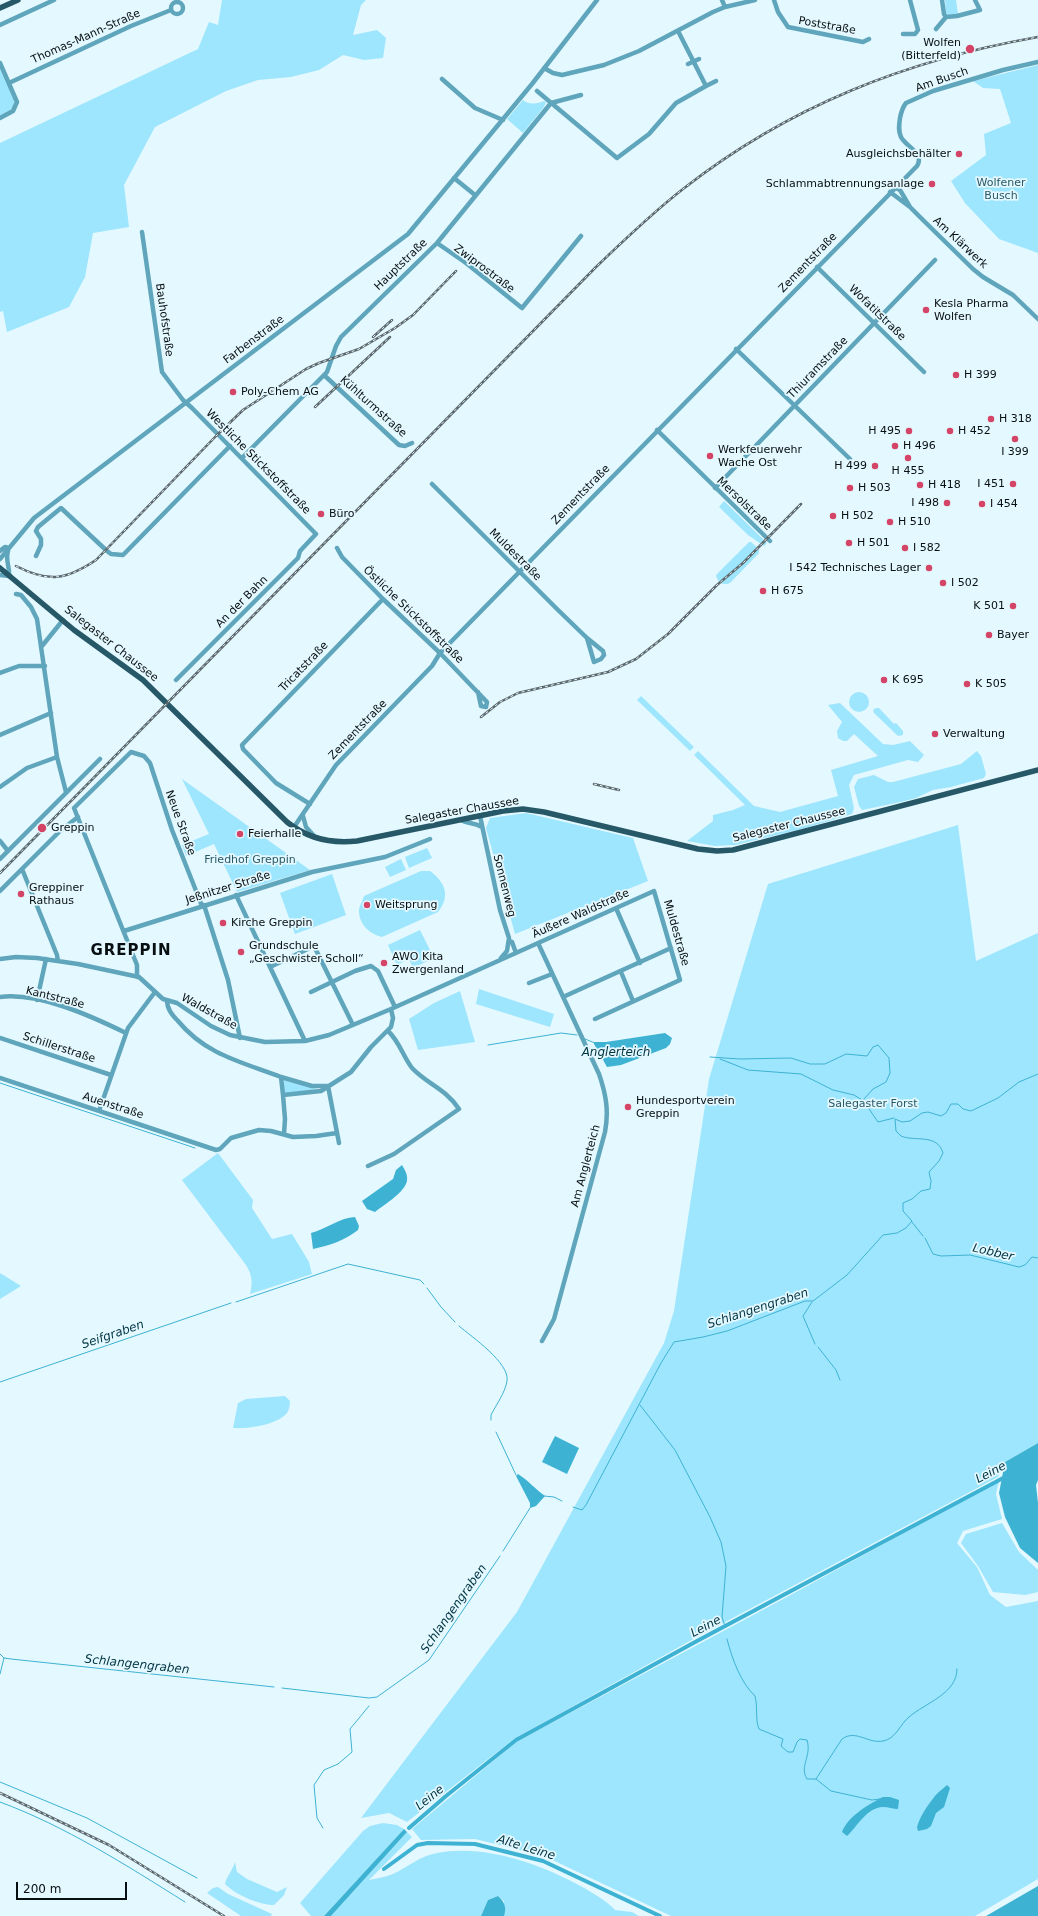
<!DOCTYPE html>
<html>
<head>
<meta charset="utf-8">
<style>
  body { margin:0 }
  #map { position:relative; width:1038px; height:1916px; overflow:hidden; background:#e4f8ff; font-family:"DejaVu Sans",sans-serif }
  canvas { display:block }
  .scale { position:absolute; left:16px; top:1882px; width:111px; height:18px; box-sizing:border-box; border:2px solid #080f11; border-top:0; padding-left:5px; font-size:12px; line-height:14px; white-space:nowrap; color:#080f11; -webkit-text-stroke:3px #e4f8ff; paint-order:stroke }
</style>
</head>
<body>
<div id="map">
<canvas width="1038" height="1916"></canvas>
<div class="scale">200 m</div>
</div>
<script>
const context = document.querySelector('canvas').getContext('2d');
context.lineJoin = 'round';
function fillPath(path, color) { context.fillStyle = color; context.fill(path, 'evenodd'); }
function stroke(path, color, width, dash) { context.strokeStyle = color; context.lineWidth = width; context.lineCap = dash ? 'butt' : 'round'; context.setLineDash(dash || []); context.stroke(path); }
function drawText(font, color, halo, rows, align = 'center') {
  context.font = font + ' "DejaVu Sans",sans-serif'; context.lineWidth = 3.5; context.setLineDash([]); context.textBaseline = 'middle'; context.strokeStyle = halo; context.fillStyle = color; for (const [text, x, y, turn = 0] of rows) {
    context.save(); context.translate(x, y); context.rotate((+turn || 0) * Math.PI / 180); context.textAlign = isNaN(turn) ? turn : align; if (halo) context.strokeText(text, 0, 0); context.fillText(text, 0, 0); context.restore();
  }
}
fillPath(new Path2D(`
  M222,0H366L361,5L353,35L377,30L386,38L383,58L364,60L343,55L319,70L291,77L258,80L226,91L155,127L124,185L129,227L93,233L85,277L69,307L7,332L3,311L0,312V143L198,49L209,22L218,25Z
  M945,0H956L958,14L949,15L946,13Z
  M1038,65V253L999,239L965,203L951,181L986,155L984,134L1011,123L1000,89L983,88L973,81Z
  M0,69L14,99V106L9,111L0,116Z
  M523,100C528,105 538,104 544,101L546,102L544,107L523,133L507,119Z
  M724,501L767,543L764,546L748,535L719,507Z
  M749,542H751L759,549V553L731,582C725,587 717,583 716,575Z
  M849 702a10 10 0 1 1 20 0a10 10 0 1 1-20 0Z
  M641,696L694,747L690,751L637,700Z
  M840,703L883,744L893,745L910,741L924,755L918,762L908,760L854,775L849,785L854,808L852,814L802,829L735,845L715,846L687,841L713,821V815L733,810L745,805L694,755L698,751L754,806L780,812L838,796L831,770L878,756L854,734L847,741H843L838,738L837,731L842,722L828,705Z
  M876,708H879L894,724L896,723L903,731V735L898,736L874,713L873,710Z
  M977,751L981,756L986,774L984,778L951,787L933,790L916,798L901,802L862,810L859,806L854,787L858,779L874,775L888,782H893L961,764Z
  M182,779L310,870L237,892L214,844L186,856L182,845L209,834Z
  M526,813L633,838L648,881L515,934L486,828L490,818Z
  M958,825L976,961L1038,933V1443L1005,1462L998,1477L697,1637L514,1739L407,1822L389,1813L361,1818L517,1612L664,1343L674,1311L709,1079L768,884Z
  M427,848L432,858L409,868L405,857Z
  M401,859L406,870L390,877L385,867Z
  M421,871H430C445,882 451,896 438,912L382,937C369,934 358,923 359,909C360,905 363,900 364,896Z
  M332,874L346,915L295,934L280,893Z
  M420,930L434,958L413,968L409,959L397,965L388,945Z
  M479,989L554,1014L550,1027L476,1004Z
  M460,991L475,1042L418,1050L409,1019L434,1003Z
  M284,1080L318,1089L284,1094Z
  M218,1153L253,1200L252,1208L272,1239L292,1234L309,1262L312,1274L250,1294C253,1282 252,1275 246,1265L182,1180Z
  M0,1273L21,1286L0,1299Z
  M285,1396L290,1401C290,1405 289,1410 287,1413C277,1425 248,1429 233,1428L238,1403L246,1399Z
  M999,1481L996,1494L1002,1519L963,1531L957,1543L977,1567L990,1595L1006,1607L1038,1601V1879L975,1916H671L544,1856L475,1839L421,1840L412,1829L516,1742L785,1598Z
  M1002,1523L1019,1552L1038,1570V1592L1025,1595L993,1592L978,1566L961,1543L966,1534Z
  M383,1823L397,1825L404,1829L324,1916H311L300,1903L363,1831L370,1826Z
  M407,1832L412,1837L369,1880C377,1878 386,1877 393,1874C408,1867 420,1856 437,1853C487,1844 543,1865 586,1889C597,1896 607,1901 615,1910L632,1912L639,1916H504V1901L498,1896L488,1900L481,1916H331Z
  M235,1862L237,1872L247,1879L277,1892L287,1887L284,1895L274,1905C259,1905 236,1895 225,1884C226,1878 233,1869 235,1862Z
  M218,1887L228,1894L272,1914L271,1916H241L207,1893L213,1888Z`), '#9ee6fd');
fillPath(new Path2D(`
  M665,1033L672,1038L670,1044L666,1048L621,1065L607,1067L594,1044V1042H606Z
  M402,1165C405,1170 408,1175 407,1181C404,1193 385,1204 375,1212L367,1209L362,1201L393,1179L396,1170Z
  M355,1217L359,1226L358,1230C344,1241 330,1245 313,1249L311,1233C326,1229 339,1218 355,1217Z
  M555,1436L579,1448L567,1474L542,1462Z
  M1038,1443V1480L1036,1485L1038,1503V1563L1020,1548L1005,1517L999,1493L1005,1462Z
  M518,1474C528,1480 535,1489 545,1496L536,1506L530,1508V1503L516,1476Z
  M947,1785L950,1788L944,1807L936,1813L931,1826L927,1829L918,1831L917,1827C920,1816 928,1805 935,1796C938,1792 943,1789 947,1785Z
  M883,1797H890L899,1800L898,1809C893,1809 888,1807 883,1807C867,1807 857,1827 847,1836L842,1832C848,1816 869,1804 883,1797Z
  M404,1829L407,1832L331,1916H324Z
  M1038,1886V1916H986L993,1912Z
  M498,1896C504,1901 507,1907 504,1916H481L488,1900Z`), '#3eb2d3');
stroke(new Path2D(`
  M585,1039L595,1043
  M488,1045L561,1033L577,1035
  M710,1057L740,1059L791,1058L810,1064H825L846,1054L867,1056L873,1047L878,1045L889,1058L890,1073L886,1082L873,1089L863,1100L878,1122L894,1118
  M720,1059L748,1070L801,1074L833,1090L854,1095L862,1100
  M0,1083L195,1148
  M912,1222L923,1236
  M925,1238L933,1254L941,1256L970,1255L1019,1267L1025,1265L1032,1257L1038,1258
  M427,1288L441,1307L455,1322
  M236,1302L348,1264L420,1280L424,1284
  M812,1302L803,1316L815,1344
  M459,1326C472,1337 510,1363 507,1381C505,1393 496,1405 491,1415V1420
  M818,1347L836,1370L840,1380
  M0,1382L231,1303
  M640,1405L675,1450L710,1517L721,1542L726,1566L722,1617L725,1626
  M496,1432L516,1475
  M544,1496L554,1497L562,1501
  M573,1507L582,1510L586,1505L661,1363L674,1342L703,1337L727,1331L805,1301H813L847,1275L883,1235L897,1233L906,1228L912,1221L903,1211V1203L912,1199L921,1191L930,1189L931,1181L929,1172L939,1161L943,1153C937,1133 915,1142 901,1136L896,1131L895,1119L902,1122L910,1121L922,1113L928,1112L941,1116L946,1113L951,1104H958L963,1109L971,1111L998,1098L1019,1082L1038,1074
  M503,1551L530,1508
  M727,1639C732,1659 741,1683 755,1696C758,1707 755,1720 759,1729L783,1739L781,1746L788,1752H793L797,1742L800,1739L807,1740C812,1756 799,1766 807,1779H816L831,1791L872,1800L880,1799
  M0,1654L4,1658L11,1659L274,1687
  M0,1674L4,1658
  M282,1688L369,1698L377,1697L429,1660L500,1556
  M816,1779L842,1739C856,1729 868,1744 883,1741C896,1739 900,1724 909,1717C925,1703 957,1694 957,1669
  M0,1782L87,1818L197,1878
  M0,1802C65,1826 126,1865 185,1902
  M323,1828L317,1818L314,1785L324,1770L338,1764L352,1752L350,1729L369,1706`), '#3eb2d3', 1);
stroke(new Path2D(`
  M409,1828L446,1796L516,1740L697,1641L1005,1477
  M384,1869L417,1845L428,1843L475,1844L543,1861L660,1916`), '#3eb2d3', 4);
stroke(new Path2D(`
  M722,0L725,7
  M774,0L778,12L788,27L863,42L869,39
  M942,0L944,14L946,17
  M171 8a6 6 0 1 1 12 0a6 6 0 1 1-12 0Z
  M0,25L54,0
  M936,29L946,17L957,16L980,10L975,0
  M903,34H915L918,30L910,0
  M0,63L17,102L13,111L0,118
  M688,64L699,59
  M544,68L553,73L562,75L604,65L639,51L713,12L725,7L755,0
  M442,79L475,108L503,120
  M9,83L131,26L171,10
  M706,86L716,81
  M537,91L617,158L649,134L676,103L706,86L678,31
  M454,178L475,195
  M896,188L900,190L910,207L924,221L973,269L983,277L1013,295L1038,319
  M890,192L910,207
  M142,232L162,372L183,400L192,408L316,534L300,551L298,558L176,680
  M437,243L466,263L522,308L581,236
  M817,267L924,372
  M736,349L850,459
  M324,375L399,445L405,446L412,443
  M657,430L770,541
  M242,458L327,372L336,346L341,337L437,243L551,103L581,95
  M432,484L557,609L587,638L594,662L601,659L604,655L603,651L587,638
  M715,488L935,260
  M337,548L342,557L383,599L440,653L487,702L486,707L481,706L478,692
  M0,551L5,547L9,548
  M36,556L41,545V539L36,531L38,527L61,508L107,551L111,554L123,555L230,446
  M0,559L34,518L408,234L532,84L597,0
  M0,575L9,576C10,567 5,560 8,551
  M16,594L21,595L31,607L37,619L57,757L66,792
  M42,646L63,620
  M0,673L19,666H45
  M0,735L51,713
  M0,787L27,768L57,757
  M310,804L276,783L243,749L242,745L383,599
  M303,816L306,827L315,837
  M480,816L500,910L509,938L507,951L501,958
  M461,820C467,824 473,822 482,827
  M294,827L336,765L432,666L440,653L917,166C925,153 906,147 901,137C898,131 899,125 900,118C901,113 902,108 906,103L933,91L1003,70L1038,62
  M0,841L8,851
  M0,859L100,759
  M22,869L57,955L58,961
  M0,891L60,831L78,817
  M236,895L305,1041
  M204,905L228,980L240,1038
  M616,908L640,963
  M124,931L312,872L385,857L430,839
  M509,941L512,942L516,953
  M538,943L599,1074C606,1094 609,1111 605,1132L554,1319L542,1341
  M0,959L16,957L37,958L78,964L139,977L163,999L177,1003L211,1026L230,1035L265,1042L305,1041L329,1035L391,1009L654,891L680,980L595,1019
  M270,967L314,946L353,1025
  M621,972L633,1001
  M137,977V965L74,808L131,752L144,756L150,763L172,830L202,906
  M529,983L552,974
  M311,992L355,971L371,966L378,971L395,1007
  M0,997C39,992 91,1016 126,1033
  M563,997L671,948
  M37,1000L46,959
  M167,1000C167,1009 172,1015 178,1021C206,1055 242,1062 281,1077
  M0,1038L111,1075
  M0,1078L216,1150L220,1149L231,1138L259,1130L271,1131L293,1137L316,1136L337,1133
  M328,1086H312L281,1077L283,1095L321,1091L351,1072L371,1047L391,1027L393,1018L391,1009
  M328,1086L339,1143
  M283,1095L285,1119L284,1134
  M99,1111L128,1028L155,992
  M368,1166L394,1154L459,1109C445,1088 427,1084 412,1068C403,1056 399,1041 388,1031`), '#5fa5bb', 4.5);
stroke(new Path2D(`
  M0,8L18,0
  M0,568L74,630L143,680L287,822C307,838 331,844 357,841L503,811L523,809L544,812L698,849L717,851L733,850L1038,770`), '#265867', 5.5);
const rail = new Path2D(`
  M373,337L392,320
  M315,407L390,337
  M16,566C49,583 66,580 96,560L217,435L243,410L306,369L319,363L359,349L395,328L413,315L456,271
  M481,717L500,702L518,693L608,672L636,659L668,634L717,585L743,563L801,504
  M594,784L619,790
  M0,873L595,268C623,241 652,213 683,189C789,106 907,60 1038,37
  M0,1793L109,1845L224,1916`);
stroke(rail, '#5b676b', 2.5);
stroke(rail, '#e4f8ff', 1, [3]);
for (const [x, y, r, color] of [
  [970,49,5,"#d44466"],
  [959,154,4,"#d44466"],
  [932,184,4,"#d44466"],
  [926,310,4,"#d44466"],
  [956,375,4,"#d44466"],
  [233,392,4,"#d44466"],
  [991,419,4,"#d44466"],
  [909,431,4,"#d44466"],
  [950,431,4,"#d44466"],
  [1015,439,4,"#d44466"],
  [895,446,4,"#d44466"],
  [710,456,4,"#d44466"],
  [908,458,4,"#d44466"],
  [875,466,4,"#d44466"],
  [1013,484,4,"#d44466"],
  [920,485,4,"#d44466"],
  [850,488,4,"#d44466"],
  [947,503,4,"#d44466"],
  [982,504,4,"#d44466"],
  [321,514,4,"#d44466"],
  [833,516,4,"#d44466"],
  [890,522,4,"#d44466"],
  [849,543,4,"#d44466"],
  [905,548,4,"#d44466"],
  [929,568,4,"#d44466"],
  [943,583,4,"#d44466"],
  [763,591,4,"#d44466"],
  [1013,606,4,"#d44466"],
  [989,635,4,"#d44466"],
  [884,680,4,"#d44466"],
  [967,684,4,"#d44466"],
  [935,734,4,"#d44466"],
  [42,828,5,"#d44466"],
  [240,834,4,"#d44466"],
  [21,894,4,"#d44466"],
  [367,905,4,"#d44466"],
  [223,923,4,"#d44466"],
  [241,952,4,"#d44466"],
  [384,963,4,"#d44466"],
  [628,1107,4,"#d44466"]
]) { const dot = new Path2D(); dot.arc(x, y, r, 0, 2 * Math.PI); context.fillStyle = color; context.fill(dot); stroke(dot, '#e4f8ff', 1.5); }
drawText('11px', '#080f11', '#e4f8ff', [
  ["Poststraße",827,26,10],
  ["Thomas-Mann-Straße",86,37,-24],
  ["Am Busch",942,80,-19],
  ["Am Klärwerk",960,243,43],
  ["Zementstraße",808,263,-46],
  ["Hauptstraße",401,265,-44],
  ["Zwiprostraße",484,269,37],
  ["Wofatitstraße",877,313,44],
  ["Bauhofstraße",164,320,82],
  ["Farbenstraße",254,340,-37],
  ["Thiuramstraße",818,368,-46],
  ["Kühlturmstraße",373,407,42],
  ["Westliche Stickstoffstraße",258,462,45],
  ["Zementstraße",581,495,-46],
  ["Mersolstraße",744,504,44],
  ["Muldestraße",515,555,45],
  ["An der Bahn",242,602,-45],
  ["Östliche Stickstoffstraße",413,615,44],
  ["Salegaster Chaussee",111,644,38],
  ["Tricatstraße",304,667,-46],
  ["Zementstraße",358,730,-46],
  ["Salegaster Chaussee",462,811,-10],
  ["Neue Straße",180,823,70],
  ["Salegaster Chaussee",789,825,-14],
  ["Sonnenweg",504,886,76],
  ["Jeßnitzer Straße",228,888,-17],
  ["Äußere Waldstraße",581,914,-24],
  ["Muldestraße",676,933,74],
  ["Kantstraße",55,998,14],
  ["Waldstraße",209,1012,29],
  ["Schillerstraße",59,1048,18],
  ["Auenstraße",113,1106,18],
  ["Am Anglerteich",586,1166,-75]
]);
drawText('11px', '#080f11', '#e4f8ff', [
  ["Wolfen",961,43,"right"],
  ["(Bitterfeld)",961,56,"right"],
  ["Ausgleichsbehälter",951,154,"right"],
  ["Schlammabtrennungsanlage",924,184,"right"],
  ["Kesla Pharma",934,304],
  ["Wolfen",934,317],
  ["H 399",964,375],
  ["Poly-Chem AG",241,392],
  ["H 318",999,419],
  ["H 495",901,431,"right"],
  ["H 452",958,431],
  ["H 496",903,446],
  ["Werkfeuerwehr",718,450],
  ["Wache Ost",718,463],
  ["I 399",1015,452,"center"],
  ["H 499",867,466,"right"],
  ["H 455",908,471,"center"],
  ["I 451",1005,484,"right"],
  ["H 418",928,485],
  ["H 503",858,488],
  ["I 498",939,503,"right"],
  ["I 454",990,504],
  ["Büro",329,514],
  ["H 502",841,516],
  ["H 510",898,522],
  ["H 501",857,543],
  ["I 582",913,548],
  ["I 542 Technisches Lager",921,568,"right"],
  ["I 502",951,583],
  ["H 675",771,591],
  ["K 501",1005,606,"right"],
  ["Bayer",997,635],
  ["K 695",892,680],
  ["K 505",975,684],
  ["Verwaltung",943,734],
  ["Greppin",51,828],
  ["Feierhalle",248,834],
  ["Greppiner",29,888],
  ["Rathaus",29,901],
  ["Weitsprung",375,905],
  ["Kirche Greppin",231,923],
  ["Grundschule",249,946],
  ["„Geschwister Scholl“",249,959],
  ["AWO Kita",392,957],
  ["Zwergenland",392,970],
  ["Hundesportverein",636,1101],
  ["Greppin",636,1114]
], 'left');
drawText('11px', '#295967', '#e4f8ff', [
  ["Wolfener",1001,183],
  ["Busch",1001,196],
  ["Friedhof Greppin",250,860],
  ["Salegaster Forst",873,1104]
]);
drawText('italic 12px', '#003543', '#e4f8ff', [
  ["Anglerteich",616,1053],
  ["Lobber",993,1253,13],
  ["Schlangengraben",758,1309,-18],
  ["Seifgraben",113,1335,-19],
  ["Leine",991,1473,-28],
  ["Schlangengraben",454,1609,-55],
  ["Leine",706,1627,-28],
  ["Schlangengraben",137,1665,6],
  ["Leine",430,1798,-39],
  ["Alte Leine",526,1848,17]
]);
context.letterSpacing = '1px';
drawText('bold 15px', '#080f11', '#e4f8ff', [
  ["GREPPIN",131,951]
]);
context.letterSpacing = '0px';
</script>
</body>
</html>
